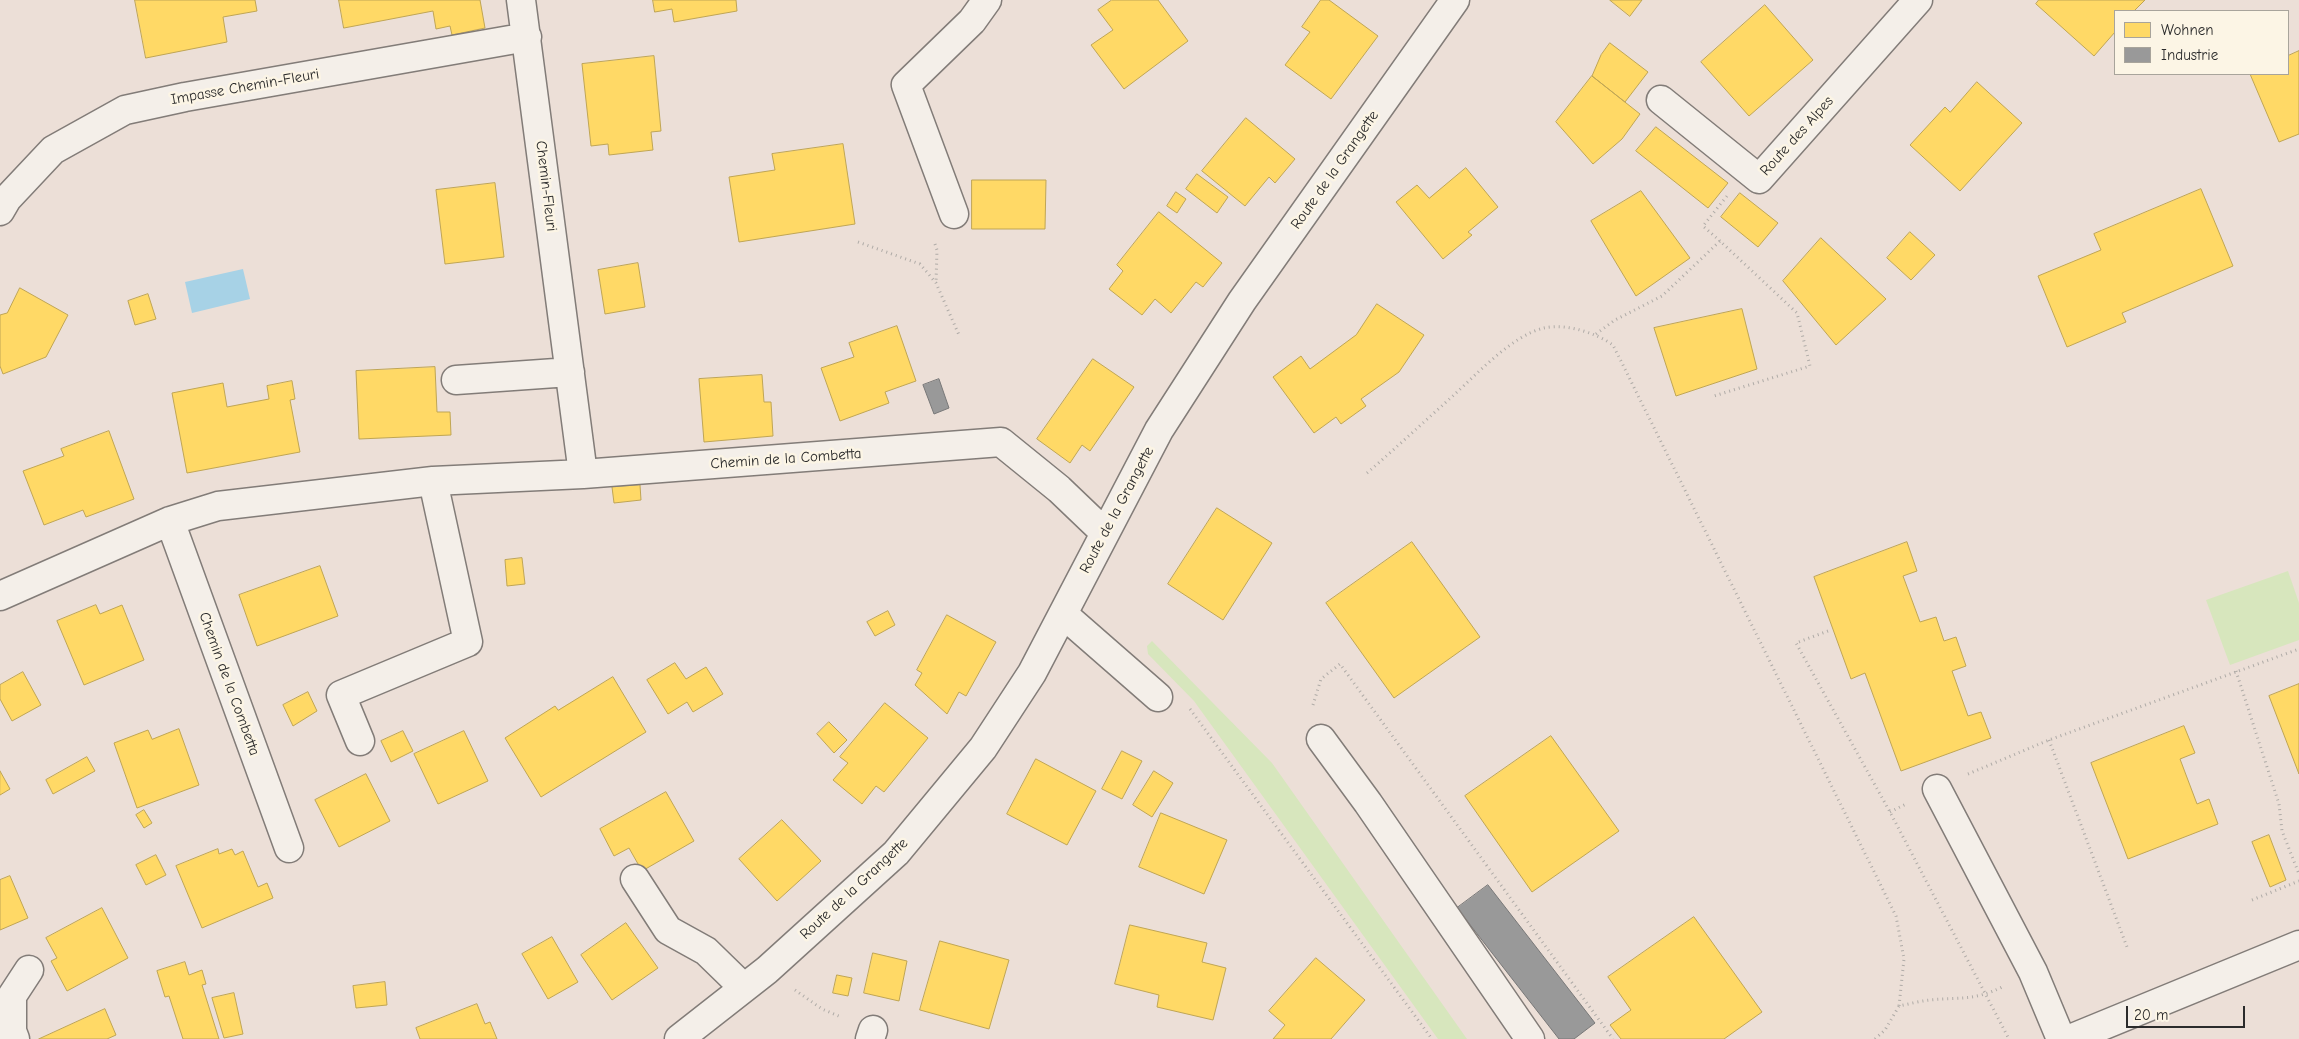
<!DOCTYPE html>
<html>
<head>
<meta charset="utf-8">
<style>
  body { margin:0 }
  #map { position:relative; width:2299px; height:1039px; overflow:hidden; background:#ecdfd7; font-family:"Comic Neue",sans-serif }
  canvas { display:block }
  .legend { position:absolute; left:2114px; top:10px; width:175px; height:65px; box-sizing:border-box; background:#fcf5e5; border:1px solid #a8a49b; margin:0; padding:6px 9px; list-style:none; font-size:15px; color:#2b2b2b }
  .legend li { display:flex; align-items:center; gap:10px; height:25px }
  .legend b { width:25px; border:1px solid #a8a49b }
  .scale { position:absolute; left:2126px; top:1006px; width:119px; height:22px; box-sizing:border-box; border:2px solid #2b2b2b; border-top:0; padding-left:6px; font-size:15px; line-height:18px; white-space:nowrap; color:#2b2b2b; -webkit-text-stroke:4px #fcf5e5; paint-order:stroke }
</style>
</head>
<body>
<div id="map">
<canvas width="2299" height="1039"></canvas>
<ul class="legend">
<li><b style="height:14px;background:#ffd966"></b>Wohnen</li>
<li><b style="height:14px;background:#999"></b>Industrie</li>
</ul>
<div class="scale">20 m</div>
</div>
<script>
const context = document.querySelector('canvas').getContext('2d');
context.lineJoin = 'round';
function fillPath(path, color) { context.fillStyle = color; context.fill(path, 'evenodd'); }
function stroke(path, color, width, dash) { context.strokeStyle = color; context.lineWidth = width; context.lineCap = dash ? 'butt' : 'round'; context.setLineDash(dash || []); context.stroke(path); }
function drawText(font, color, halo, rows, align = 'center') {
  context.font = font + ' "Comic Neue",sans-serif'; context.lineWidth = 5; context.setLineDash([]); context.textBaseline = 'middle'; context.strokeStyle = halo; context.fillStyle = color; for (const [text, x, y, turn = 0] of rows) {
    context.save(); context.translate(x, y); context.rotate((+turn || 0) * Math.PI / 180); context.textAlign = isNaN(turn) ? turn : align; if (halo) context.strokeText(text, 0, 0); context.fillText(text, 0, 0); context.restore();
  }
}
fillPath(new Path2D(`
  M2288,571L2299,603V640L2230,665L2206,600Z
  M1152,641L1272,763L1467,1039H1438L1194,701L1148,654L1147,646Z`), '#d7e6bd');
fillPath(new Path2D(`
  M243,269L250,299L192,313L185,282Z`), '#a7d2e6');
const homes = new Path2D(`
  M135,0H255L257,11L223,17L227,42L146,58Z
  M339,0H480L485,28L452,35L450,26L436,29L433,11L344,28Z
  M653,0H736L737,11L674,22L672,9L655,12Z
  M1112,0H1158L1188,41L1124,89L1091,45L1113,30L1098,10Z
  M1321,0H1329L1378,36L1331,99L1285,65L1310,32L1302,27Z
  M1610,0H1642L1630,16Z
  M2039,0H2145L2134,11H2115V32L2094,56L2036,4Z
  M1765,5L1813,60L1749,116L1701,62Z
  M1610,43L1648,72L1625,102L1592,76L1601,55Z
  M2299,51V134L2279,142L2250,74H2288V56Z
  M654,56L661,131L651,132L653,150L609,155L608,144L591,146L582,64Z
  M1592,76L1640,114L1622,139L1593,164L1556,122Z
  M1977,82L2022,123L1960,191L1910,145L1945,107L1950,112Z
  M1246,118L1295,159L1275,183L1269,177L1245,206L1202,171Z
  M1656,127L1728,183L1708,208L1636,151Z
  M843,144L855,224L739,242L729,177L775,170L772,154Z
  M1466,168L1498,207L1468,232L1472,235L1443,259L1396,202L1417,185L1429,198Z
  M1197,174L1228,197L1217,213L1186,189Z
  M972,180H1046L1045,229H972Z
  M495,183L504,257L445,264L436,190Z
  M2201,189L2233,266L2122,313L2126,322L2067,347L2038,276L2101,250L2094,234Z
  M1641,191L1690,258L1636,296L1591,221Z
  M1176,192L1186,199L1177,213L1167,206Z
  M1740,193L1778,223L1758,247L1721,217Z
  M1159,212L1222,263L1203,287L1196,282L1171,313L1155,299L1142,315L1109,289L1123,271L1117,265Z
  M1910,232L1935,255L1911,280L1887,258Z
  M1821,238L1886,299L1836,345L1783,281Z
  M638,263L645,307L605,314L598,270Z
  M20,288L68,315L46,357L3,374L0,366V315L7,313Z
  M148,294L156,319L135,325L128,301Z
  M1377,304L1424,335L1399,372L1361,399L1366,406L1341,424L1336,417L1314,433L1273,377L1301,356L1310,369L1356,335Z
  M1742,309L1757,369L1676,396L1654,328Z
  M897,326L916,381L885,392L889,403L840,421L821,368L854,357L849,343Z
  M1093,359L1134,387L1090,451L1082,445L1070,463L1037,439Z
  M435,367L437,412H450L451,435L359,439L356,371Z
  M762,375L764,402H771L773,436L704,442L699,379Z
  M292,381L295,399L290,400L300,452L187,473L172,393L223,383L227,407L269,399L267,386Z
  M109,431L134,499L86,517L83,510L44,525L23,471L64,456L61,449Z
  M640,485L641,500L614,503L612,487Z
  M1217,508L1272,543L1223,620L1168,584Z
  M1412,542L1480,637L1394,698L1326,603Z
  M1907,542L1917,571L1903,576L1920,622L1936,617L1944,641L1956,637L1966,666L1952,671L1968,716L1981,712L1991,738L1901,771L1865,673L1851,679L1814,577Z
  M522,558L525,584L507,586L505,560Z
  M320,566L338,616L257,646L239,595Z
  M96,605L100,614L122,605L144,660L84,685L57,621Z
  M888,611L895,625L875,636L867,622Z
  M947,615L996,642L966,696L959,692L947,714L915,685L922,673L917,670Z
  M675,663L686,679L706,667L723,694L693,712L687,702L668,714L647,680Z
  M23,672L41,705L12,721L0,699V685Z
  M613,677L646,732L541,797L505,738L555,706L558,710Z
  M2299,684V774L2269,696Z
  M308,692L317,711L293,726L283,705Z
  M885,703L928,738L884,792L876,786L862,804L833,780L848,763L840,757Z
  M829,722L847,740L834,753L817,734Z
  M2184,726L2195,753L2180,759L2197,804L2209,799L2218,824L2128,859L2091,763Z
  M179,729L199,785L137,808L114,743L148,730L152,739Z
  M403,731L413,751L391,762L381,741Z
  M464,731L488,781L438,804L414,754Z
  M1551,736L1619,831L1532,892L1465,796Z
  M1122,751L1142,761L1122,799L1102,789Z
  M87,757L95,771L53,794L46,780Z
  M1036,759L1096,791L1067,845L1007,814Z
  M0,771L10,789L0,795Z
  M1154,771L1173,783L1152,817L1133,805Z
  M366,774L390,821L339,847L315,800Z
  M666,792L694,841L642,871L629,848L614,856L600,829Z
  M144,810L152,823L144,828L136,815Z
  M1161,813L1227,840L1204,894L1139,867Z
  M782,820L821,861L777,901L739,859Z
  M2269,835L2286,880L2270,887L2252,842Z
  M218,849L219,854L232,849L235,855L243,851L258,887L267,883L273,898L202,928L176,866Z
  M156,855L166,875L146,885L136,865Z
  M10,876L28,918L0,930V880Z
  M102,908L128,958L67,991L51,961L57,958L46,938Z
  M1694,917L1762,1012L1724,1039H1621L1610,1025L1631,1010L1608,977Z
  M626,923L658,968L612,1000L581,955Z
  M1130,925L1207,943L1202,962L1226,968L1213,1020L1157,1007L1159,995L1115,984Z
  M552,937L578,982L548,999L522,954Z
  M940,941L1009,960L989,1029L920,1010Z
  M873,953L907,961L899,1001L864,993Z
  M1316,958L1365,1000L1331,1039H1273L1285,1025L1269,1011Z
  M185,962L189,975L202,970L206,984L202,985L219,1039H183L169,996L165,997L157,971Z
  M837,975L852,978L848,996L833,993Z
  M385,982L387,1005L356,1008L353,986Z
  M234,993L243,1034L224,1038L212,998Z
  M477,1004L485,1024L490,1022L497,1039H420L416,1028Z
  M105,1009L116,1035L107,1039H39Z`);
fillPath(homes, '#ffd966');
stroke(homes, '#bfa554', 1);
const industry = new Path2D(`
  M939,379L949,408L934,414L923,385Z
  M1488,885L1595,1023L1574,1039H1559L1457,908Z`);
fillPath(industry, '#999');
stroke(industry, '#787878', 1);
const minor = new Path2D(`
  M521,0L583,474
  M1661,100L1759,179L1918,0
  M0,211L7,199L53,150L125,110L185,97L527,37
  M954,214L906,85L972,21L987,0
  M456,380L570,372
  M170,521L289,848
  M0,596L170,521L218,506L433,481L583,474L1001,442L1059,489L1105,533
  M1063,614L1158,697
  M1321,739L1368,803L1530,1039
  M360,741L341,695L468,642L433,481
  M1937,789L2033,972L2061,1039
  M635,879L668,930L706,951L744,988
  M15,1039L12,1031V996L29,970
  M679,1039L767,970L896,853L983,748L1032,673L1159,430L1242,301L1455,0
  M870,1039L873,1030
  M2070,1039L2299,945`);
stroke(minor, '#827c78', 31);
stroke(new Path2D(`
  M1720,241L1703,226L1727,196
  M858,242L920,264L936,283L959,335
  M935,244L937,250L936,283
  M1596,334L1615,320L1662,296L1720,241L1797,313L1810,366L1714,396
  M1367,473C1397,447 1426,420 1455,394C1479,372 1513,335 1544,328C1566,323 1596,333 1613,345L1896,916L1904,959L1899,1006
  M1828,631L1796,643L1890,812L2009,1039
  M2236,671L2279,804L2282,831L2299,874
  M1313,705L1321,679L1340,664L1613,1039
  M1190,709L1432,1039
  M2049,740L2127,947
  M1968,774L2049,740L2299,649
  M1890,812L1906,804
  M2252,900L2299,881
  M795,990L822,1009L841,1017
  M1875,1039L1885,1030L1899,1006C1909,1004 1920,1001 1930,1000C1959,997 1974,1001 2002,987`), '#afaba7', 3, [1, 4]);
stroke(minor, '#f4efe9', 28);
drawText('15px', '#2b2b2b', '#fcf5e5', [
  ["Impasse Chemin-Fleuri",245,87,-10],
  ["Route des Alpes",1797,136,-48],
  ["Route de la Grangette",1335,170,-55],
  ["Chemin-Fleuri",546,186,83],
  ["Chemin de la Combetta",786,459,-4],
  ["Route de la Grangette",1117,510,-62],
  ["Chemin de la Combetta",229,684,70],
  ["Route de la Grangette",854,889,-43]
]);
</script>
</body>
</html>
